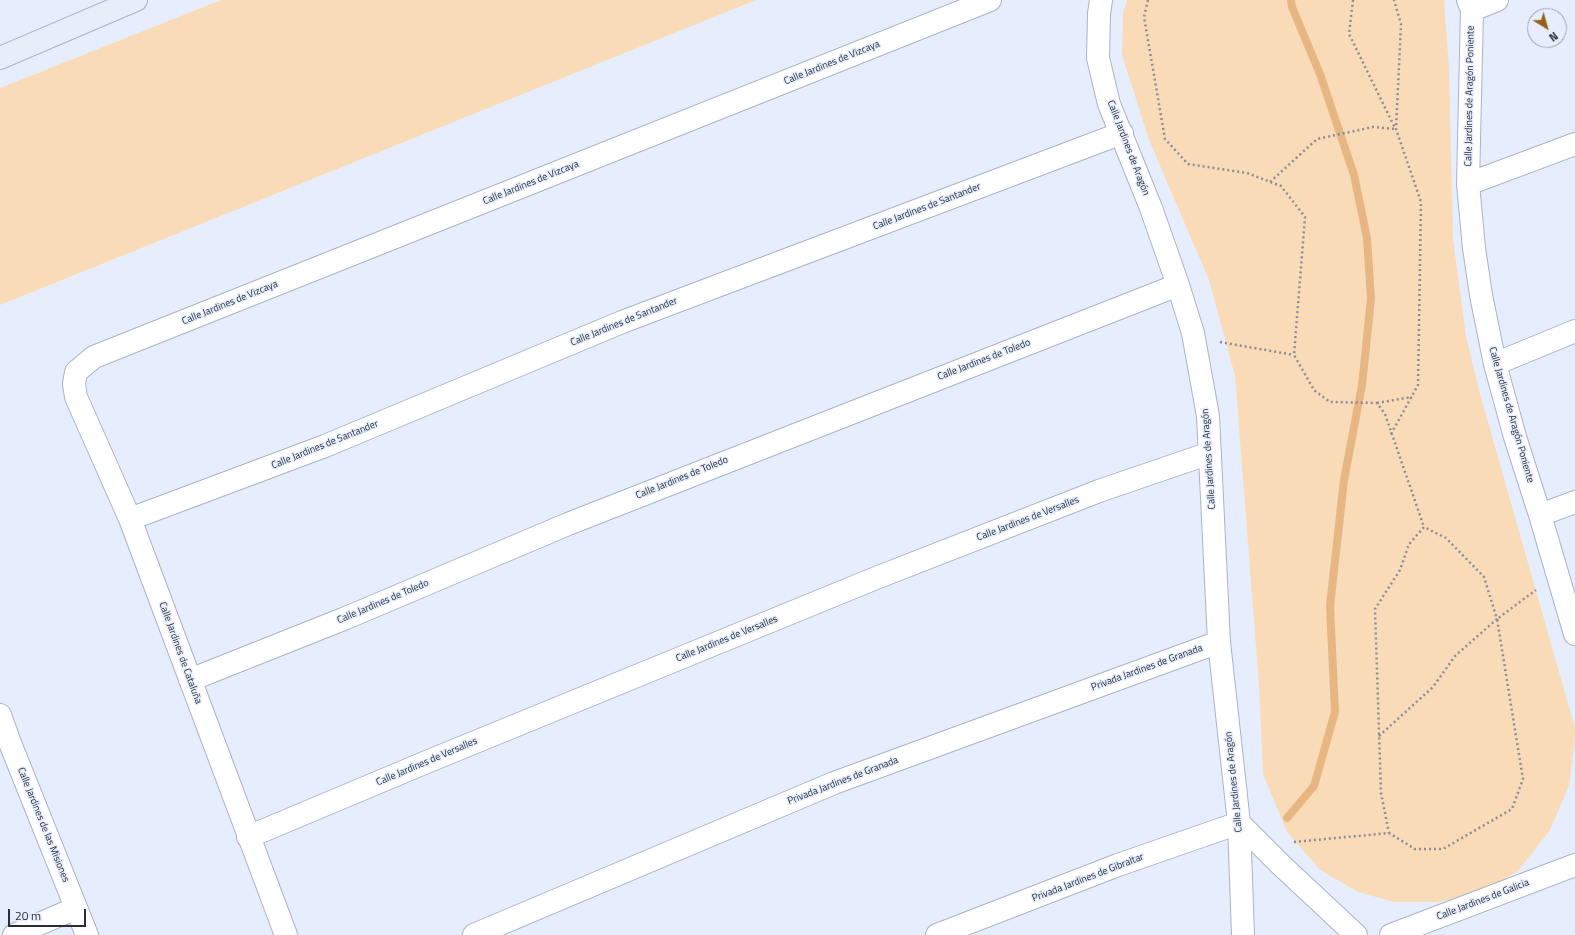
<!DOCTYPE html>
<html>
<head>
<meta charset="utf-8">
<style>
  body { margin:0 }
  #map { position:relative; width:1575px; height:935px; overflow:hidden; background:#e6eefe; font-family:"Titillium Web",sans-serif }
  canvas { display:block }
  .north { position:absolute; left:1527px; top:8px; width:40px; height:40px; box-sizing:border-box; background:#e6eefe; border:1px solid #9ba1ae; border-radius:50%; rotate:143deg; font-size:11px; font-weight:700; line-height:16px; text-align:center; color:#2a2d35 }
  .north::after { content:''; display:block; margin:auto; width:14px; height:18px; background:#966117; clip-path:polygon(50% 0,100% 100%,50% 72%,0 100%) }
  .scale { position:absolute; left:8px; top:909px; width:78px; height:18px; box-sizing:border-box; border:2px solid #2a2d35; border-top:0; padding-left:5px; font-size:12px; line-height:14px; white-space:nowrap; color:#2a2d35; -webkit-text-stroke:3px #e6eefe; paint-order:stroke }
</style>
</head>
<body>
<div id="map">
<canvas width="1575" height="935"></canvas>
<div class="north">N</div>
<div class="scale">20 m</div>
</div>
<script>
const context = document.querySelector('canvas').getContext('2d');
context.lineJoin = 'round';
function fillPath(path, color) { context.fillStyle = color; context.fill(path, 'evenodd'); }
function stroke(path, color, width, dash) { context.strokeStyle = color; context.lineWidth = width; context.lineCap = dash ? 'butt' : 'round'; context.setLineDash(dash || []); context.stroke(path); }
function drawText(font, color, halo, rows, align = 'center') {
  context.font = font + ' "Titillium Web",sans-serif'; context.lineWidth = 3; context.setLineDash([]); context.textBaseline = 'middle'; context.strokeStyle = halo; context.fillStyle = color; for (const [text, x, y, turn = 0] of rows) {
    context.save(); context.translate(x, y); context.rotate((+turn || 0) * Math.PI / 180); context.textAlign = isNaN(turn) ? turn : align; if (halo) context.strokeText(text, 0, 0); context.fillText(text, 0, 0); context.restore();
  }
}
fillPath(new Path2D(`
  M221,0H756L0,305V88Z
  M1127,0H1444L1449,69L1453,239L1466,336L1480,394L1575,728V738L1569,786L1550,830L1518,871L1477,894L1438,902H1394L1358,892L1320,870L1287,832L1263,774L1259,686L1235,376L1209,280L1149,140L1122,55L1123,13Z`), '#fadbb8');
stroke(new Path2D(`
  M1287,818L1314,786L1335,712L1330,606L1344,480L1362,385L1371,299L1367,238L1354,175L1320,74L1292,7L1291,0`), '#e6b783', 8);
const minor = new Path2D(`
  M1101,0L1099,14L1098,58L1109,104L1151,208L1178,285L1193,333L1208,416L1219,642L1239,823L1243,935
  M1468,0L1472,10L1468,184L1474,248L1481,295L1495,364L1515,437L1540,515L1575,634
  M1472,10L1497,0
  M1468,184L1575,144
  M1495,364L1575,331
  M1540,515L1575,502
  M130,519L325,446L622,322L1122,133
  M190,680L346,618L568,524L1178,285
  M0,715L10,743L87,935
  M248,837L429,761L876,578L1099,491L1210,453
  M14,935L76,908
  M286,935L130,519L76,397L74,384L76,372L94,357L990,0
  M474,935L834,783L1219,642
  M937,935L1118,865L1239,823L1281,865L1356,935
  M1391,935L1575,865`);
const secondary = new Path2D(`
  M0,58L136,0`);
stroke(minor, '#aab3c5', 24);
stroke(secondary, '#aab3c5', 24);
stroke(new Path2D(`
  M1148,0L1144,17L1165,139L1188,164L1247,173L1281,186L1305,217L1294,355L1314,390L1330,402L1377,403L1385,414L1424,527
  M1353,0L1349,34L1395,128
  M1270,182L1317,139L1373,127L1396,129
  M1220,342L1294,355
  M1377,403L1412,397
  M1391,434L1418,385L1421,202L1396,129L1401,24L1394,0
  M1379,736L1433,687L1455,656L1497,619L1484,577L1446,538L1424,527L1409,544L1400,570L1375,609L1381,793L1389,833
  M1294,842L1389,833L1415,849H1443L1512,809L1523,779L1497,619L1536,590`), '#898e9a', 2.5, [2, 3]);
stroke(minor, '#fff', 22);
stroke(secondary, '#e7edf9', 22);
drawText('10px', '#2a2d35', '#e6eefe', [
  ["Calle Jardines de Vizcaya",832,63,-22],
  ["Calle Jardines de Aragón Poniente",1470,96,-89],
  ["Calle Jardines de Aragón",1128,148,69],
  ["Calle Jardines de Vizcaya",531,183,-22],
  ["Calle Jardines de Santander",927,207,-21],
  ["Calle Jardines de Vizcaya",230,303,-22],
  ["Calle Jardines de Santander",624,322,-22],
  ["Calle Jardines de Toledo",984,360,-21],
  ["Calle Jardines de Aragón Poniente",1511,415,74],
  ["Calle Jardines de Santander",325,445,-22],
  ["Calle Jardines de Aragón",1209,459,-94],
  ["Calle Jardines de Toledo",682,478,-22],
  ["Calle Jardines de Versalles",1028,519,-21],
  ["Calle Jardines de Toledo",383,602,-23],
  ["Calle Jardines de Versalles",727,639,-22],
  ["Calle Jardines de Cataluña",180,653,70],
  ["Privada Jardines de Granada",1147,668,-20],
  ["Calle Jardines de Versalles",427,762,-23],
  ["Privada Jardines de Granada",843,781,-21],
  ["Calle Jardines de Aragón",1234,782,-96],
  ["Calle Jardines de las Misiones",43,825,68],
  ["Privada Jardines de Gibraltar",1088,878,-21],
  ["Calle Jardines de Galicia",1483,900,-21]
]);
</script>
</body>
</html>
